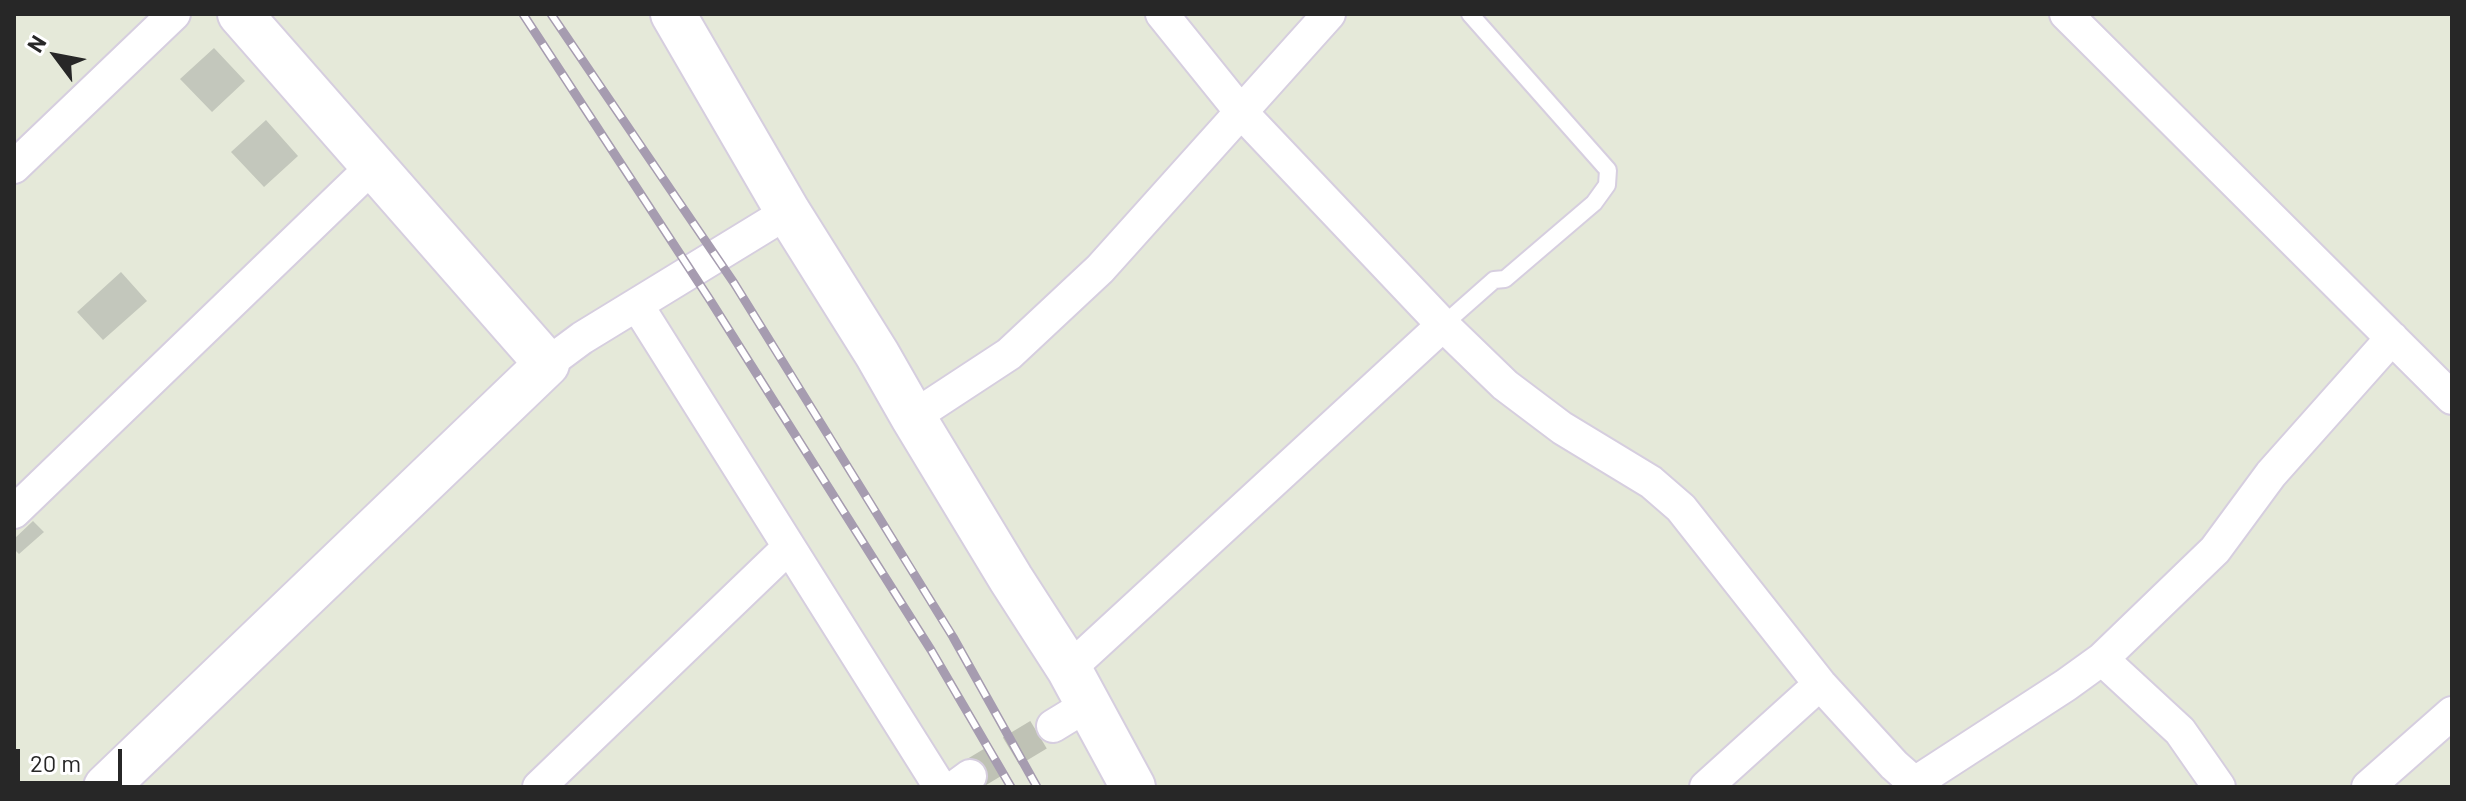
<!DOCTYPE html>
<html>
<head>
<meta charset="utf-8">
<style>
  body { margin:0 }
  #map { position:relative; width:2466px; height:801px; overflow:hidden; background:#e5e9d9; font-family:Barlow,sans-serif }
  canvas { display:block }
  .frame { position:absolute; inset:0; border:16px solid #272727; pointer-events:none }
  .north { position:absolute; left:16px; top:16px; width:80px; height:80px; -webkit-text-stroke:6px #fff; paint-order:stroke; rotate:302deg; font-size:22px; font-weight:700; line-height:32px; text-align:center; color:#272727 }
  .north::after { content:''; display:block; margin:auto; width:28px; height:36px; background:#272727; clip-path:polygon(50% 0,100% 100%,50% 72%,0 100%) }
  .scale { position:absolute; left:16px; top:749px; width:106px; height:36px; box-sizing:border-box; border:4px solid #272727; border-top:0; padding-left:10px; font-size:24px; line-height:28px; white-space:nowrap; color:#272727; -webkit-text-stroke:6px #fff; paint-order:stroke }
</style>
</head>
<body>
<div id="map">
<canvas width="2466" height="801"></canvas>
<div class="frame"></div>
<div class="north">N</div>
<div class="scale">20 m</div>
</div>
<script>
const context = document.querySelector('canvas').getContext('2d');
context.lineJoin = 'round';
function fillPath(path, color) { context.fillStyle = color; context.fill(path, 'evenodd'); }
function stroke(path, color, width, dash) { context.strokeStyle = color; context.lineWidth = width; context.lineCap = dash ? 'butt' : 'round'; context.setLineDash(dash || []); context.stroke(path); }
fillPath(new Path2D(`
  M214,48L245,81L212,112L180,79Z
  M266,120L298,156L264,187L231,152Z
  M121,272L147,301L103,340L77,312Z
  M33,521L44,532L19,554L14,549V539Z`), '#c3c7bc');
stroke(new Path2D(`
  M970,776L1053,726`), '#bfc2b5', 32, [32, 16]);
const lane = new Path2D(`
  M1443,325L1494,280L1505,279L1594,203L1607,185L1608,170L1470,14`);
const street = new Path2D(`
  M1162,14L1241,112L1443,325L1505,385L1562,428L1651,482L1681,508L1820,684L1894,765L1919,787
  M2066,14L2452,398
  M14,167L174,14
  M637,305L940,787
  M547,364L582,338L788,212
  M913,417L1009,354L1100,269L1329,14
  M14,512L373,166
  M2102,659L2180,731L2219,787
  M1069,669L1443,325
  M1053,726L1089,704
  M1915,783L2066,685L2102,659L2215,550L2271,474L2392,338
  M539,787L789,547
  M955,787L970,776
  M1706,787L1820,684
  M2368,787L2452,713`);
const secondary = new Path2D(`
  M673,14L788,212L877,354L913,417L1011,579L1069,669L1133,787
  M106,787L547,364L240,14`);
stroke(lane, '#d6cedf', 20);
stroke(street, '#d6cedf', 36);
stroke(secondary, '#d6cedf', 48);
stroke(lane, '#fff', 16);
stroke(street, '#fff', 32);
stroke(secondary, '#fff', 44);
const rail = new Path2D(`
  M523,14L710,300L931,650L1011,787
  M551,14L734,283L953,637L1037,787`);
stroke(rail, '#a69cb0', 9);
stroke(rail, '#fff', 6, [18]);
</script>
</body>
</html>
